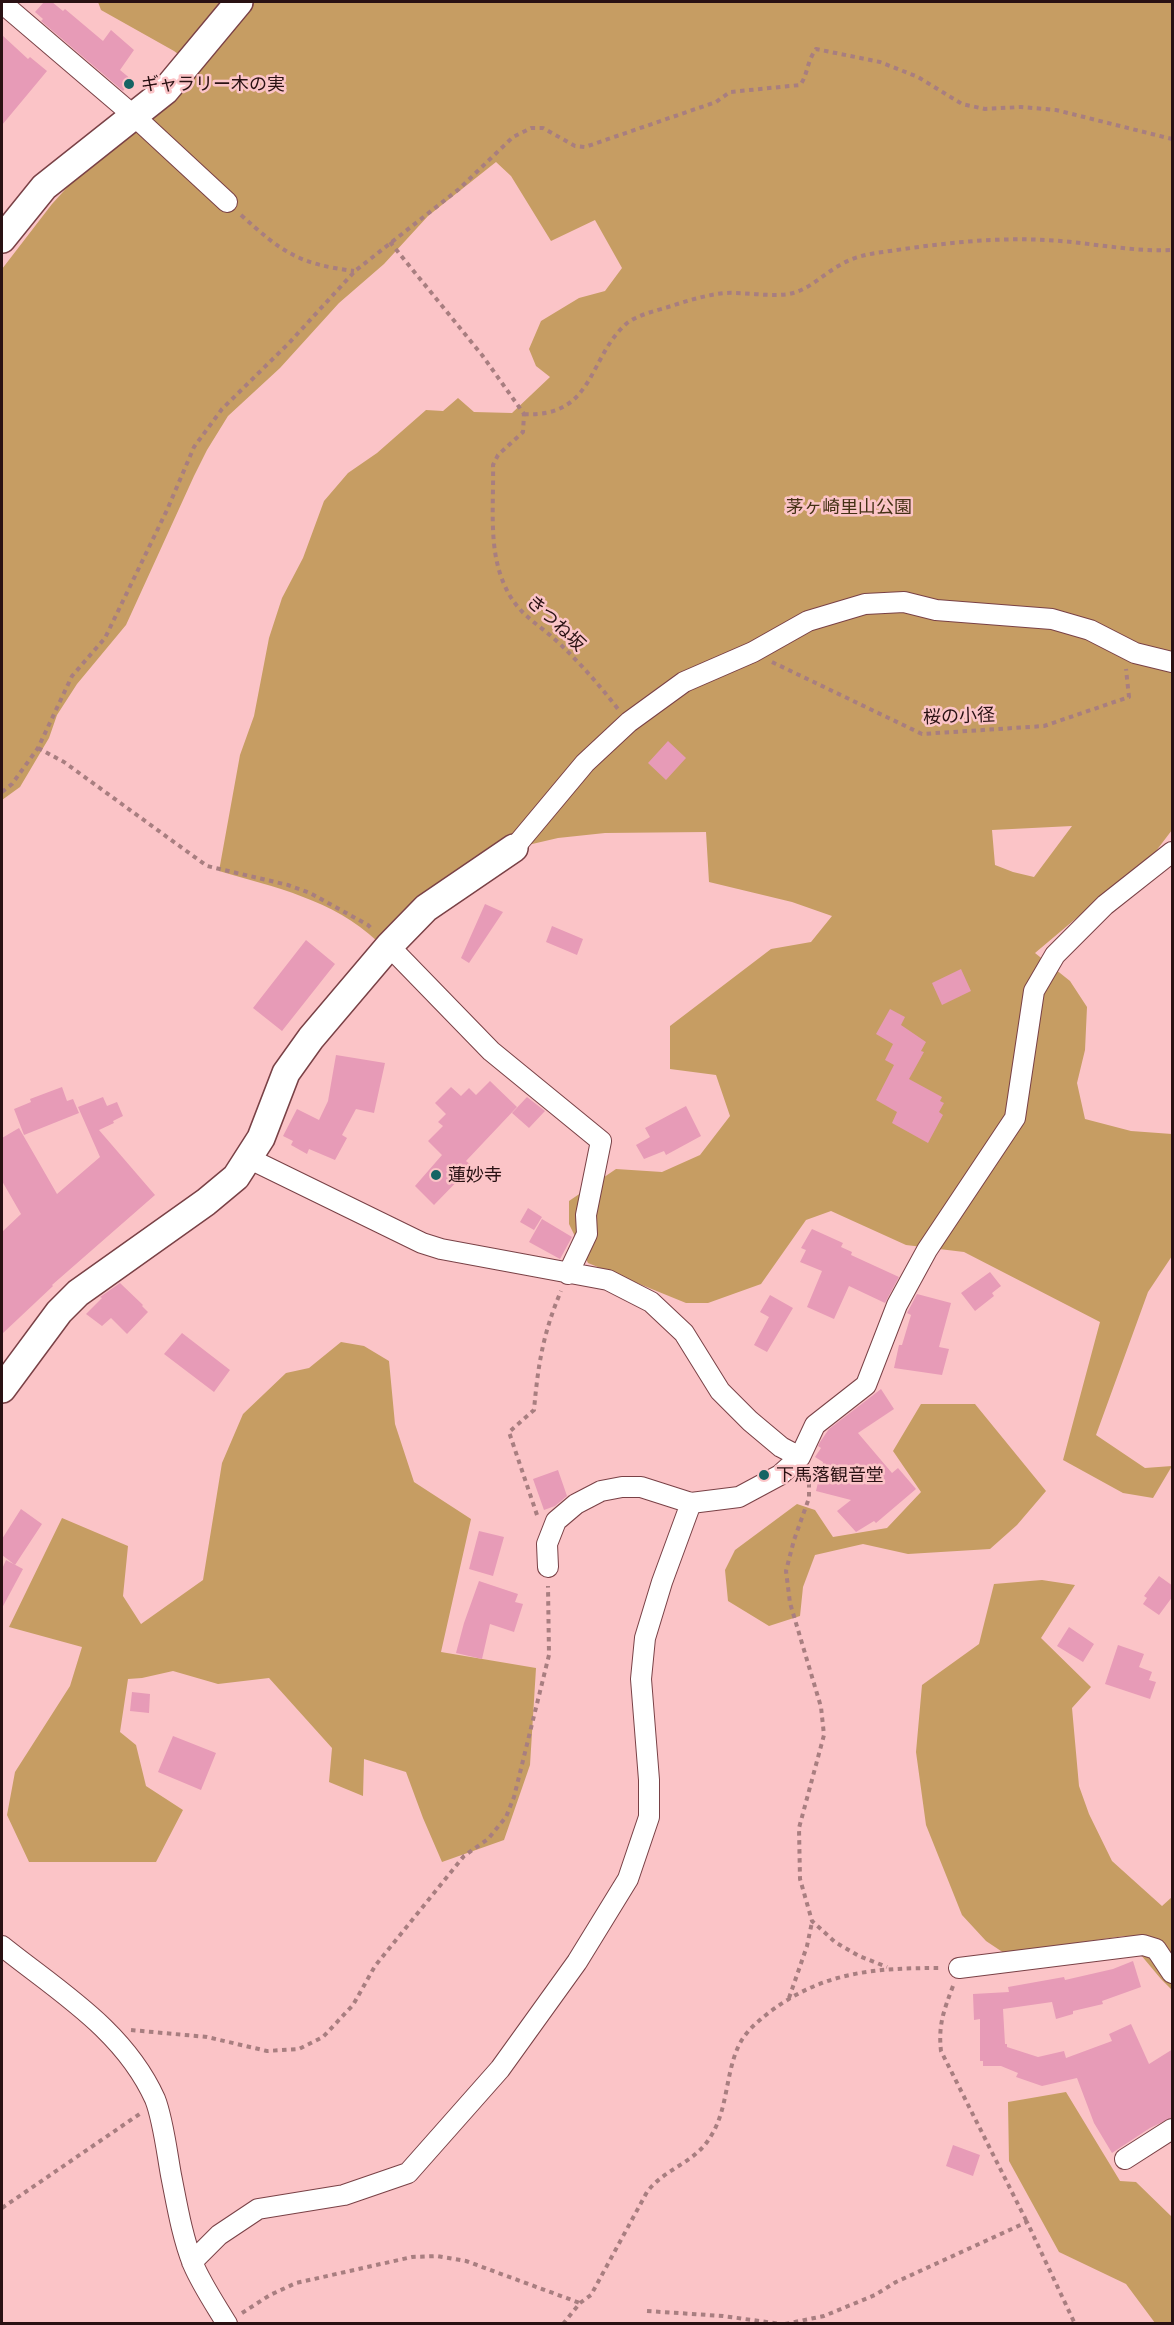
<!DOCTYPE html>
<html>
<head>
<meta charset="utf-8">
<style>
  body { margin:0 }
  #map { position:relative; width:1174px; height:2325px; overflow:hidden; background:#fbc4c7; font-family:Commissioner,sans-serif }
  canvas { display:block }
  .frame { position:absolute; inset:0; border:3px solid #291113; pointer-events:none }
</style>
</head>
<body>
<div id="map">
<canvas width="1174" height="2325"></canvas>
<div class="frame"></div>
</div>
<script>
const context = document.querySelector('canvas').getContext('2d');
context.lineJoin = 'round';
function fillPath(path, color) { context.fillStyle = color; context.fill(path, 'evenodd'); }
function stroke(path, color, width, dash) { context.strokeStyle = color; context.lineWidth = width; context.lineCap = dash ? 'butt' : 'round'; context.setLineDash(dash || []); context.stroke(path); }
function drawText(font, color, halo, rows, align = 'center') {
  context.font = font + ' Commissioner,"Noto Sans JP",sans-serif'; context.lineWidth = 5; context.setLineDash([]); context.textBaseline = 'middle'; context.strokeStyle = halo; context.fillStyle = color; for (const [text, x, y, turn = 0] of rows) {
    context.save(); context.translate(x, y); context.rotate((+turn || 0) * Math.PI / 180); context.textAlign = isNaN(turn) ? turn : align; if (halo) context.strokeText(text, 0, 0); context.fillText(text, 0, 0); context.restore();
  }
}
fillPath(new Path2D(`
  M98,2H1172V830L1156,851L1035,953L1070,981L1087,1007L1085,1050L1077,1083L1085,1119L1131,1131L1172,1134V1256L1148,1292L1096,1435L1145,1468L1172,1466L1153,1498L1123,1493L1063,1460L1100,1322L964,1252L906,1245L831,1211L806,1220L761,1284L708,1303H686L588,1263L569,1224V1201L616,1169L662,1172L700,1155L730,1116L716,1075L670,1069V1026L771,949L811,942L832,916L792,902L709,882L706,832L605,833L558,838L489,854L377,941C334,900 274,887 219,871L240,755L254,716L269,638L282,598L303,558L324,501L348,473L377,453L426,410L443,411L458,398L474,412L512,413L550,377L536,366L529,349L541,321L579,298L605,291L622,268L595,220L551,241L511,176L496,162L428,216L384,264L339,303L280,368L228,416L207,450L194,476L126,625L77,684L57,715L49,738L20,787L2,800V269L52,204L81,172L197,68L174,51L101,10ZM1072,826L1034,877L1013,872L995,865L992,830Z
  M341,1342L364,1346L389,1361L395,1424L414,1482L471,1519L441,1652L536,1668L530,1765L504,1840L442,1862L423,1818L406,1772L364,1759L363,1796L329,1782L332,1748L269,1678L218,1684L173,1671L142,1678L128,1679L120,1732L136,1745L146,1786L183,1810L156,1862H29L7,1815L15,1772L70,1686L82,1647L9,1627L62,1518L128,1546L123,1596L141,1624L203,1580L222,1463L243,1414L286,1373L309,1368Z
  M921,1404H975L1046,1491L1017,1525L990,1549L908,1554L863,1544L815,1555L803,1587L800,1616L769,1626L728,1601L725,1570L735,1550L797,1504L815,1510L833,1537L887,1528L921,1492L893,1451Z
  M1042,1580L1075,1585L1041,1638L1091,1687L1072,1708L1079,1786L1089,1814L1112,1861L1162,1906L1172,1897V1990L1161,1979L1125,1936L1004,1953L986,1941L962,1915L926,1825L916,1752L922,1685L979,1644L994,1584Z
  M1066,2092L1120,2181L1136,2182L1172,2217V2323H1155L1126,2284L1059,2252L1009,2161L1008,2102Z`), '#c69d63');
fillPath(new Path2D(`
  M44,2H52L63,11L65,9L103,41L111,30L134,50L120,70L132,80L123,91L41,21L43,19L35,12Z
  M2,35L28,59L30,57L47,71L2,125Z
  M668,741L686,758L666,780L648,763Z
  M485,904L503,912L469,963L461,958Z
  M552,926L583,939L577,955L546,942Z
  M306,940L335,964L282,1031L253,1008Z
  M961,969L971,991L942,1005L932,983Z
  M890,1009L905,1017L901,1025L926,1042L921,1051L924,1052L909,1079L942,1097L940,1101L944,1103L939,1112L943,1115L928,1143L892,1123L897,1112L876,1100L894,1065L885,1060L893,1044L876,1034Z
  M336,1055L385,1063L374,1113L356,1109L342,1135L347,1138L335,1160L309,1149L307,1154L291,1145L293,1141L283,1136L297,1109L319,1120L328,1101Z
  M490,1081L517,1107L466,1161L472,1166L434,1205L415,1186L442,1155L428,1141L443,1126L438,1122L446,1114L435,1103L451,1087L461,1096L469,1088L476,1095Z
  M62,1087L67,1101L73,1099L79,1113L24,1135L14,1109L31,1102L30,1099Z
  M103,1097L107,1106L117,1102L123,1116L113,1121L114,1123L99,1130L155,1195L52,1285L53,1286L2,1334V1232L21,1214L2,1181V1138L19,1128L57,1194L100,1157L78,1107Z
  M527,1097L545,1111L529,1128L512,1113Z
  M686,1106L701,1136L666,1155L664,1151L644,1159L636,1145L650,1137L645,1128Z
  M528,1208L542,1217L534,1230L520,1222Z
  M542,1219L572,1237L560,1259L529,1242Z
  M812,1229L843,1243L841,1247L852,1252L851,1255L899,1277L885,1303L849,1286L834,1319L807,1307L822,1271L800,1262L806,1250L801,1248Z
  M990,1272L1001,1286L992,1293L994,1296L975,1311L961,1293Z
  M120,1283L143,1305L142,1306L148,1312L127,1334L111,1318L102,1326L86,1314L102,1298L100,1297Z
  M917,1294L951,1303L939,1347L949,1349L942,1375L894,1368L899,1345H902L911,1315L907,1313Z
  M770,1295L793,1308L767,1352L754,1345L769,1317L760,1312Z
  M182,1333L230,1370L214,1392L164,1354Z
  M881,1389L894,1409L858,1433L892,1473L898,1468L916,1489L876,1523L874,1521L856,1532L837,1511L851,1500L816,1491L823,1462L815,1457L821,1448L818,1446L820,1442L829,1429Z
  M558,1470L567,1496L555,1506L544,1510L533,1479Z
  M21,1509L42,1524L15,1565L2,1555V1539Z
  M479,1531L504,1537L493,1576L469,1569Z
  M6,1560L23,1569L2,1608V1569Z
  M1159,1576L1173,1586V1596L1159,1615L1143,1604L1147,1598L1144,1596Z
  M479,1581L518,1594L515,1602L523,1604L514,1632L490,1624L482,1659L456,1653L464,1623Z
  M1069,1627L1094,1644L1083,1662L1057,1646Z
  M1118,1645L1144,1654L1139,1667L1152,1672L1149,1680L1156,1682L1150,1699L1105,1684Z
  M132,1692L150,1694L149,1713L130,1711Z
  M173,1736L216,1753L201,1790L158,1772Z
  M1133,1961L1141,1987L1102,2001L1103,2004L1073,2011V2014L1056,2019L1052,2002L1003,2009L1005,2044H1007V2047L1038,2057L1064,2051L1066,2058L1112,2041L1109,2034L1131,2024L1149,2064L1173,2049V2117L1150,2128L1112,2153L1094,2123L1077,2078L1042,2086L1016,2077L1018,2073L1001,2066H983V2061H980V2019L974,2020L973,1994L1009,1992L1008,1987L1064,1977L1065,1980L1113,1969Z
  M953,2145L980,2155L973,2176L946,2166Z`), '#e79bb7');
const street = new Path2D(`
  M2,3L133,115L227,202
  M514,848L585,763L629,722L684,682L753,652L808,621L865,604L904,602L936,610L1052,619L1090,630L1135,653L1172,662
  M389,946L491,1051L601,1141L586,1215L587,1234L568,1274
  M248,1158L422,1243L441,1249L608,1280L651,1302L684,1333L720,1391L750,1421L781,1447L800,1457
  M548,1567L547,1544L556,1521L576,1504L601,1491L622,1487H641L691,1503L739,1497L780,1475L800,1457L815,1425L866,1385L897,1305L927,1250L1015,1118L1034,991L1055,955L1105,905L1172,852
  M2,1946C58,1991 124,2030 155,2099C163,2119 167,2153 171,2175C177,2205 182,2236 193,2264C202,2285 215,2304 227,2324
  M959,1968L1143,1945L1156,1949L1172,1973
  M1125,2159L1172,2129
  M192,2262L219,2235L258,2209L344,2195L408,2173L500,2069L577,1962L628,1879L649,1817V1780L641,1679L645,1638L662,1582L691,1503`);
const secondary = new Path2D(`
  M2,239L44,187L165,91L239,2
  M2,1389L59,1312L78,1293L206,1202L236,1177L261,1138L286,1073L311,1038L389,946L426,908L514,848`);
stroke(street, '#794146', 22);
stroke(secondary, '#794146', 30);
stroke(new Path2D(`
  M241,215C282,252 298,264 354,271
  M390,242L482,355L524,414L523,432L498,455L493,465C494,504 488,548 504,584C517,615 538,623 560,644C581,664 600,686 618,709
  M524,414C594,418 588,358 626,324C637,315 655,311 668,307C687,301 705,295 725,293C746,292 768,297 789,294C809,290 822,275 840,265C853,257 868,254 883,252C937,244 991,237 1046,240C1088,242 1129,252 1172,250
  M772,662L922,734L1044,726L1129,697L1126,669
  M38,748L64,762L207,866L288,885L310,893L368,925L373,930
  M2,792L12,784L38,748L72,676L105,638L167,510L194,447L222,409L289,343L355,271L459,189L513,137L531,128H543L575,146L585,147L716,102L730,92L800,85C808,75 806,63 816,49L880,62L918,77L962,104L985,109L1021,107L1056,110L1172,139
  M809,1474V1498L794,1540L786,1571L790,1603L821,1707L824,1735L799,1828L800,1879L812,1921L835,1942L859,1956L887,1967
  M537,1515L509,1432L534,1410C538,1365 543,1333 561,1291
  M953,1986C944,2010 938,2025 941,2051L1027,2222
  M789,1998L807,1946L812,1922
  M131,2030L207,2037L267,2051L299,2049L323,2037L353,2005L375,1966L464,1856L488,1839L506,1817L514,1797L549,1655L548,1586
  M2,2208L141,2113
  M647,2311L723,2316L781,2324
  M242,2313L270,2295L296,2283L412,2257L437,2256L466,2261L580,2303
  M563,2324L580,2303L591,2295L647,2192C664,2169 694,2163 709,2139C727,2113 725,2081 736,2052C743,2033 756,2023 771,2011C825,1971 876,1968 941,1968
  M785,2324L824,2316L875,2295L896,2282L1027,2222L1075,2324`), '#a87e80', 4, [4.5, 4.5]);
stroke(street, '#fff', 20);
stroke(secondary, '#fff', 27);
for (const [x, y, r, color] of [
  [129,84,6,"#146464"],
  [436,1175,6,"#146464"],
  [764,1475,6,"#146464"]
]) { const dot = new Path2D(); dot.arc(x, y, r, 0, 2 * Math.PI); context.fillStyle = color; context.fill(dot); stroke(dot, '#fbc4c7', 2); }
drawText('18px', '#291113', '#fbc4c7', [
  ["ギャラリー木の実",141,84],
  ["蓮妙寺",448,1175],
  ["下馬落観音堂",776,1475]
], 'left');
drawText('18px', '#443114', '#fbc4c7', [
  ["茅ヶ崎里山公園",849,507]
]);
drawText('18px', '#291113', '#fbc4c7', [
  ["きつね坂",556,623,43],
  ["桜の小径",959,716,-2]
]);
</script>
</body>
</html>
